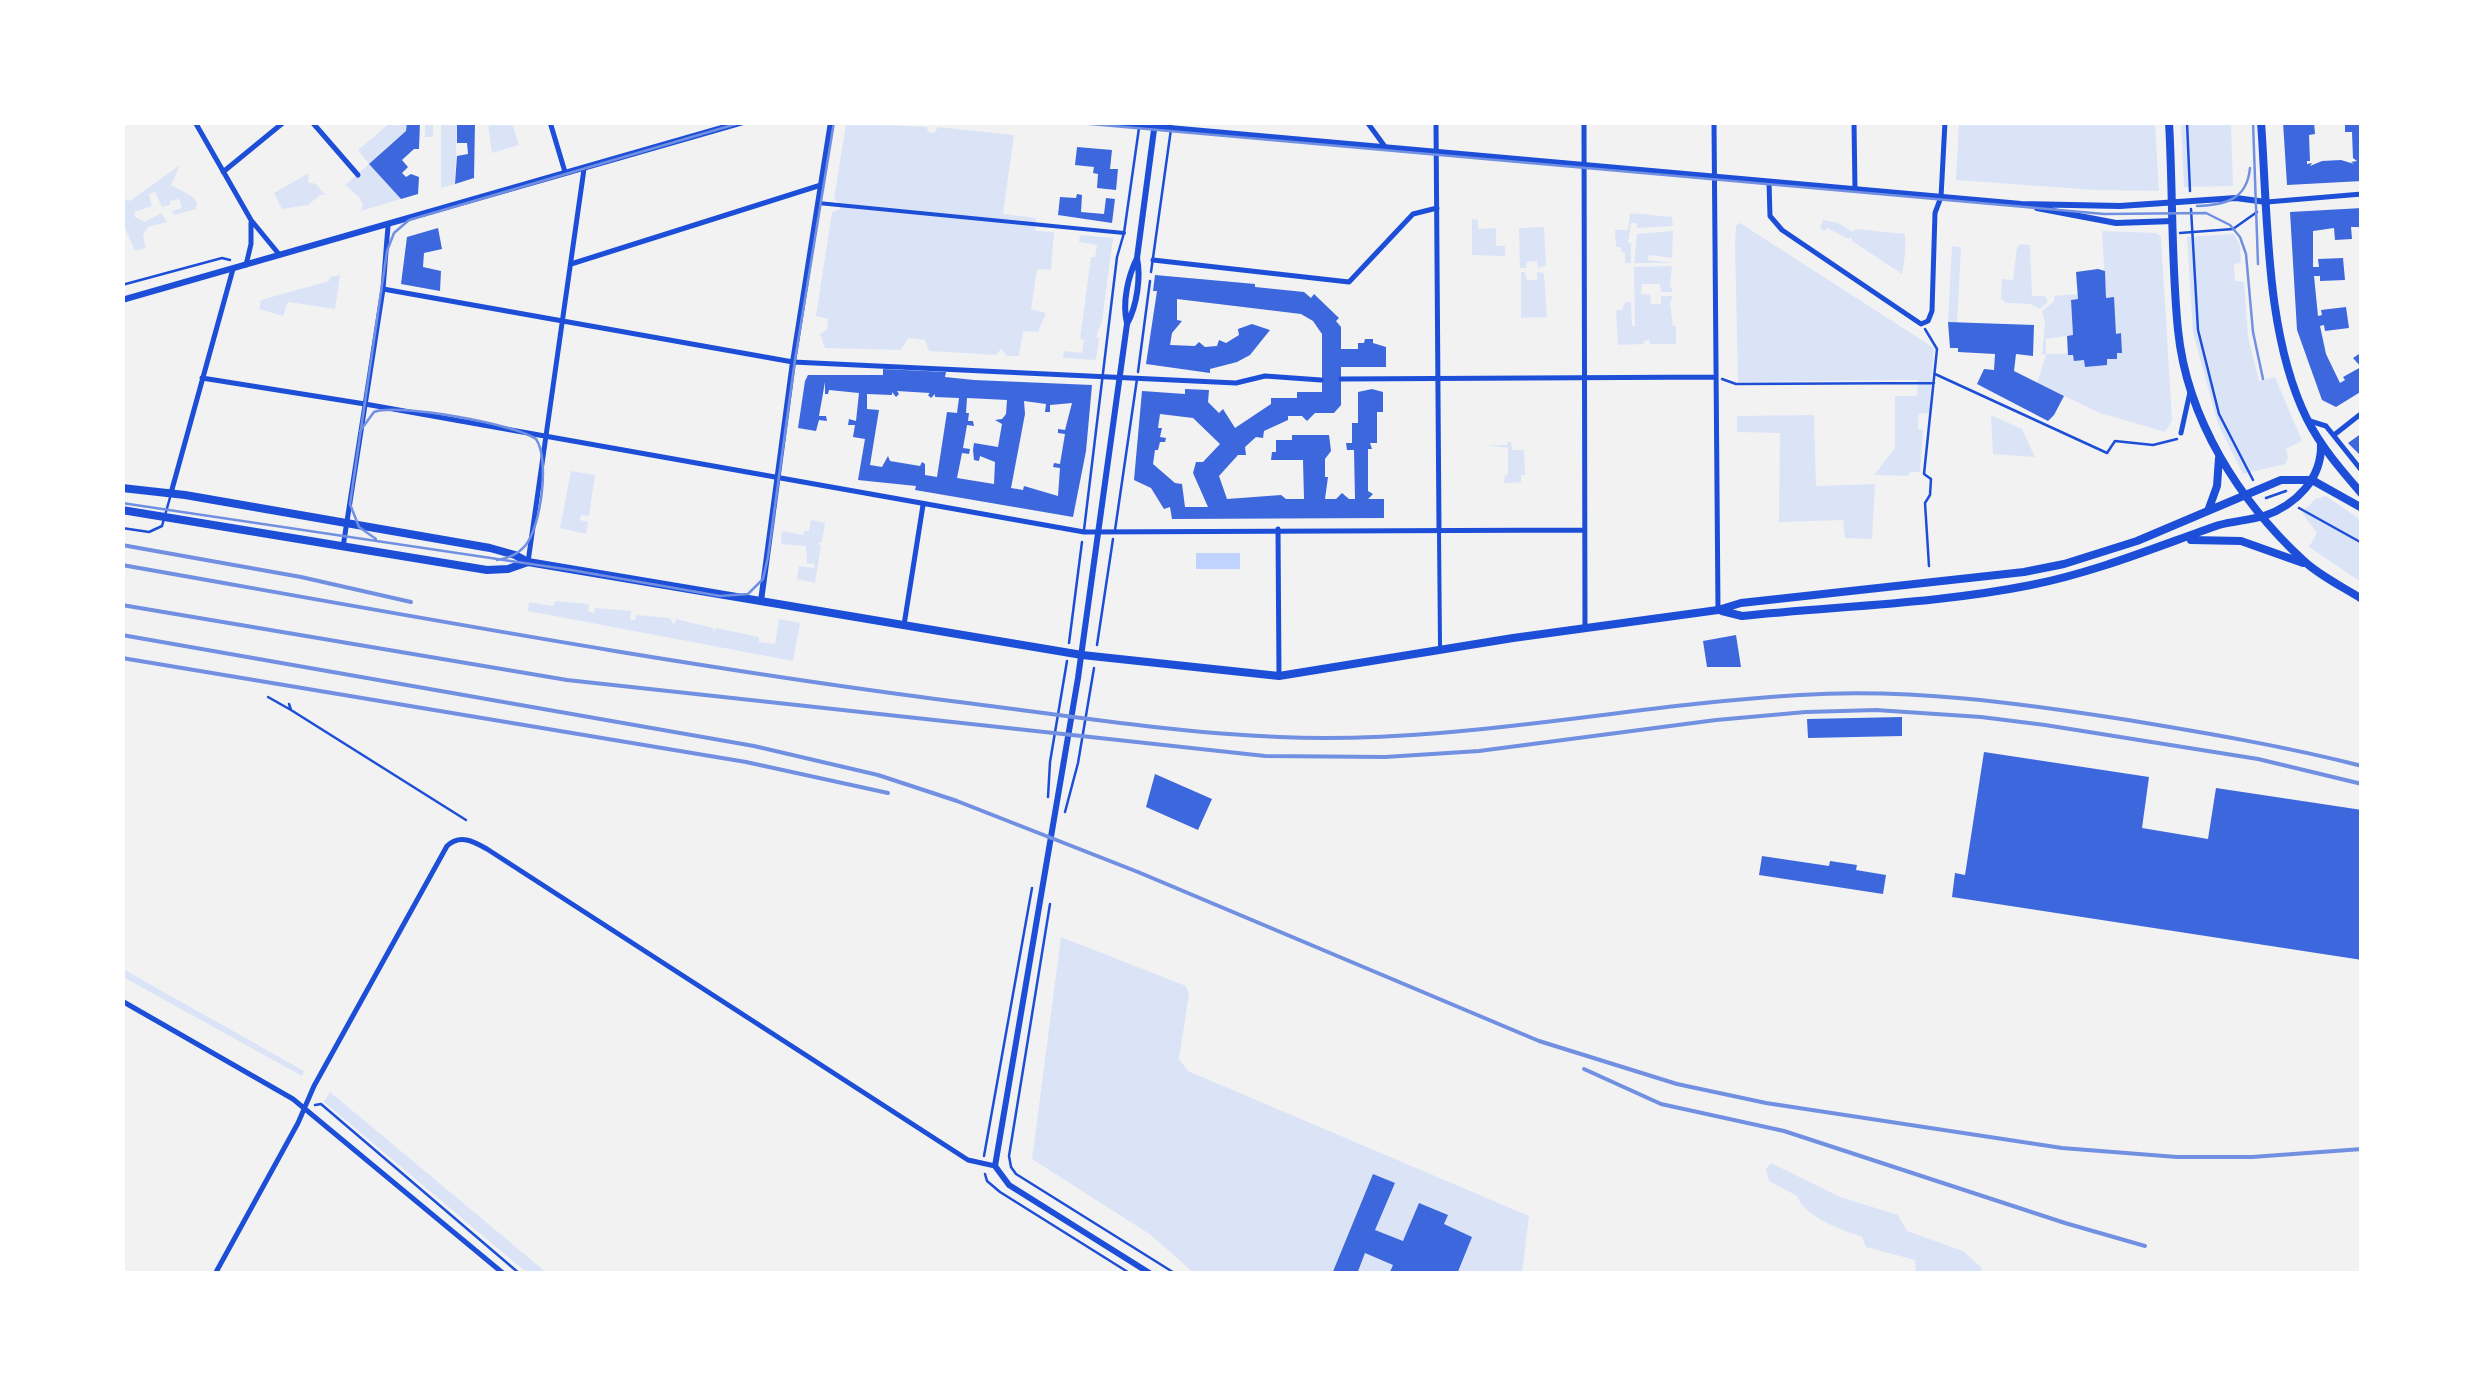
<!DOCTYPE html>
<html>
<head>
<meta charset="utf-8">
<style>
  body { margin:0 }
  #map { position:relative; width:2484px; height:1396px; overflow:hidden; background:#f2f2f2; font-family:Jost,sans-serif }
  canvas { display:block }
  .frame { position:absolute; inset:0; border:125px solid #fff; pointer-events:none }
</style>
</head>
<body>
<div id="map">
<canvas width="2484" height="1396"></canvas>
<div class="frame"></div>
</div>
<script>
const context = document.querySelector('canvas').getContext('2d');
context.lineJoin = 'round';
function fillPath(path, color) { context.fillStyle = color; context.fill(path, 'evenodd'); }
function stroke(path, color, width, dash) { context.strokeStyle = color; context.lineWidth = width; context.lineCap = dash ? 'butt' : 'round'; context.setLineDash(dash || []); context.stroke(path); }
fillPath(new Path2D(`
  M390,123H408L406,131L369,164L401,199L361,211L363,205L359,197L345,185L369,164L358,150Z
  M425,123H457L455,184L441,188V124L433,123V137H425Z
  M488,123H512L519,145L492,153Z
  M849,123L927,127L928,132L934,133L938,127L1014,135L1003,214L1036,218L1035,231L1054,232L1051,270L1037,269L1031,309L1046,313L1038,332L1023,331L1019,356H1007L1001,349L996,355L929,351L925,340L908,338L901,350L825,348L820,334L827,330L828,319L816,316L832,212L840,209V204L834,199L846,125Z
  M1959,123H2155L2159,191L2095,190L1956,180Z
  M2181,123H2231L2233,186L2184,187Z
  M180,165L171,185L193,197L197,203L196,209L174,215L172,211L182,208L179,199L170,201V205L162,207L155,192L149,194L152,206L134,212L135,217L145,222L161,213L167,222L148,227L143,236L146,248L135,251L123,224V198L130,201Z
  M309,173L308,182L316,184L325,195H320L308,205L282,209L274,193Z
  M1630,213L1672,217L1673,226L1637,228V223H1631L1628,243H1631V263H1625V253L1621,252V247H1616L1615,230H1628Z
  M1472,219L1478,220V229L1496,228V246H1505V256L1472,255Z
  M1823,220L1838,223L1853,232L1855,229L1905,234C1906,245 1905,260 1902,274L1852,241L1851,237L1849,239L1827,228L1824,231L1820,228Z
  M1740,223L1934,348L1929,413L1919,414L1918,429L1923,430L1920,472H1911L1908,476L1874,475L1895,448V396H1917L1918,380L1738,382L1735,243L1736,225Z
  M1544,227L1546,265L1538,268L1537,261L1527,262L1526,268H1520L1519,228Z
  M1673,231L1672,258L1649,255L1648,260L1673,263H1634L1637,234Z
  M2102,231L2156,233L2161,237L2172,421L2165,432L2100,413L2037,383L2046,355L2042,354L2045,323L2042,311L2054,301V296L2077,294L2078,299L2071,300L2073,335L2046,339V354L2122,353L2121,334H2116L2113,297L2106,298Z
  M2234,234L2240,246L2241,263L2234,264L2235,281L2244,282L2248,336L2259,381L2275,377L2302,441L2286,449L2288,458L2285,464L2243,474L2218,424L2193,333L2187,237Z
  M1080,235L1113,238L1102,321L1096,337L1099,338L1096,360L1063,358L1064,351L1082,353L1084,340L1080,339L1091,257H1095L1097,245L1079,242Z
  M2021,244L2030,245L2032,296H2045L2048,302L2040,309L2031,304L2006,303L2001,298L2002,279L2013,280L2017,247Z
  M1952,246L1961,247L1957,323L1948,322Z
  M1672,266L1670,285L1673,292H1661L1660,284H1642L1641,294L1650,295L1651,304H1661V296H1673L1670,303L1673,326H1676V344H1650L1649,340L1644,341L1643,344L1618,345L1616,310H1622L1625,302H1631L1632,326H1635L1634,267Z
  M1521,272H1525L1527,280H1537V272L1544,273L1547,317L1521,318Z
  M340,275L335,309L288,302L283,316L259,309L261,300L329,281L330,277Z
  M1814,415L1816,486L1875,484L1872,539L1845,538L1843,520L1779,522L1780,433L1737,432V416Z
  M1991,415L2022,429L2035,457L1993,454Z
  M1508,442H1511L1512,450H1524L1525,475H1521V482L1499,484L1504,483L1505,475H1508V448L1487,445H1507Z
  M571,471L595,475L589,516L581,515L580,520L588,522L586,534L560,528Z
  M2326,496L2361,520V582L2309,547L2317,533L2302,513L2315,499Z
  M811,520L825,523L822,541L817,544L821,545L815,583L797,579L799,566L814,568V564L807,563L806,546L781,544L782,531L803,535L804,531H809Z
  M555,601L589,604L588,611L594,613L595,608L631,611L630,620H635L636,615L670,618L674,625L676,619L713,628V632L716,628L759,637V642L775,644L779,619L800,623L793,661L528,611L529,602L553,606Z
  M1061,937L1186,986L1189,994L1179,1059L1188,1071L1529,1216L1522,1273H1194L1151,1235L1032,1159Z
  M123,969L304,1071L302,1076L123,977Z
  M330,1092L547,1273H527L324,1102Z
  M1771,1163L1840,1197L1898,1215L1907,1231L1963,1251L1982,1268L1981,1273H1916L1915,1260L1866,1247L1862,1237C1842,1230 1804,1217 1797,1196L1769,1181L1766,1169Z`), '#dbe4f7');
fillPath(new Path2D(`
  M1196,553H1240V569H1196Z`), '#bfd3fe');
fillPath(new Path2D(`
  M407,122H420L419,149H414L402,160L408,167L402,173L406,177L411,174L419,177L418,194L401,199L369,164L406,131Z
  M457,122H475L474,178L455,184L457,156L468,154L467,143H457Z
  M2283,122H2314L2315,134L2309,135L2310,161H2307V164L2312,163L2310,166L2322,161L2341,160L2354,164L2351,162L2357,161L2353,158L2352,132H2345V122H2362V181L2287,185Z
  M1077,147L1112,150L1110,169H1118L1116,190L1097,188L1098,174L1093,173L1094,167L1075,165Z
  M1077,194L1082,195L1081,212L1104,214L1106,198L1115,199L1112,223L1058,215L1060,197L1076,198Z
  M2362,208V227H2351L2352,239L2335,240L2334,228L2313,231V267H2319L2318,259L2343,258L2345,280L2320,281V276H2314L2318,316L2322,315L2321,310L2346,307L2349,328L2325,331L2324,325L2320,326L2326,354L2340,383L2345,380L2343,377L2361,367L2353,358L2362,352V391L2336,407L2322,400L2297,330L2290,212Z
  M438,228L442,249L424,253L423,267L441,271L440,291L401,284L407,237Z
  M2098,269L2105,271L2106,298L2114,297L2116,334L2121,333L2122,353H2117V359H2107V365L2085,367L2084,360L2074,361L2073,355H2068L2067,336L2073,335L2071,300L2078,299L2076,272Z
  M1155,275L1255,284V287L1304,292L1311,298L1314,294L1339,318L1336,321L1341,327V349H1358V343H1364L1365,339H1373V343L1386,347V367H1341V405L1334,413H1315L1307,421L1302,416H1288V420L1264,431L1263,438L1256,437L1245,447L1246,455H1238L1219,476L1227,499L1281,495L1286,499H1304L1303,460H1271L1272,452H1276V440H1292V435H1329L1331,451L1325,459V477H1328L1325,499H1336L1342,493L1349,499H1355L1354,450H1347L1346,443H1352V423H1358V392L1372,389L1383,392V412H1377V443H1370L1372,449H1368V491L1373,494L1368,499H1384V518L1172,519L1170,507L1164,509L1151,488L1134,480L1142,391L1185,394V389L1209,390L1208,402L1219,413L1223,409L1235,428L1271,404V398H1297V392H1322V334L1313,321L1301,314L1177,299V320L1182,321L1172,333L1170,345L1195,346L1199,342L1205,347L1217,346L1219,340L1226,343L1239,335L1238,329L1252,324L1270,330L1250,355L1237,362L1210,369V373L1146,364L1157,291H1153ZM1160,414L1193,418L1220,444L1203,462H1196L1193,473L1208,507H1185L1182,484L1175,483L1153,464L1155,450H1158L1160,442H1165L1166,438L1160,437L1162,428H1158Z
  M1948,322L2034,325L2033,356L2016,354L2014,371L2064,396L2054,415L2048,421L1977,384L1984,369L1994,370L1995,354L1958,352V348H1950Z
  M883,369L946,372L945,377L974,380L1092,385L1086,451L1073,517L915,490L916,486L858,480L865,439L853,437L855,425H848L849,419L856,421L859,393L829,390L828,394H825V382L819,416H826L827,421L819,420L816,431L798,428L805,381L808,375H883ZM897,391L930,393L928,395L931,398L935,394V397L959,398L957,413L947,412L937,477L925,475V464L922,462L920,466L890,461L888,456L882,467L870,465L879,410L867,409V394L892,395V392L896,397L899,394ZM967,398L1007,400L1006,414L1002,419L995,420L1002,424L998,447L974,443L973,450L974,460L979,461L980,456L995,462L994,484L957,478L962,453L969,454L970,449L963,448L967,425L974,426L973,421H968L969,413H966ZM1024,401L1046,404L1045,412H1050V405L1072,403L1065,430L1058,429V433L1065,434L1060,464L1054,463L1053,467L1060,468L1058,496L1024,486L1023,490L1011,488L1025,414Z
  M2362,433V457L2348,443Z
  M1736,635L1741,667H1707L1703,641Z
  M1902,717V736L1808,738L1807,719Z
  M1984,752L2149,777L2142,828L2208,839L2216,788L2362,810V960L1952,897L1955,873L1965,875Z
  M1155,774L1212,799L1198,830L1146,807Z
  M1762,856L1829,866L1830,861L1857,865L1856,870L1886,875L1883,894L1759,875Z
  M1373,1174L1395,1183L1375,1230L1403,1241L1419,1203L1448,1215L1444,1224L1472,1237L1457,1274H1389L1393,1265L1365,1253L1357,1274H1332Z`), '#3d67dc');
stroke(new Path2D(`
  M2187,122L2190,191
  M2191,209L2198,330L2219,414L2253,480
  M2180,233L2233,229L2257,212
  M122,285L222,258L230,260
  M1925,329L1937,349L1924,474L1931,479L1930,495L1925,503L1929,566
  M1138,372L1150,281
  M1935,374L2107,453L2115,441L2153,445L2177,439
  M1722,379L1736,384L1934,383
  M2266,498L2286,491
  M2299,508L2362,543
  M1069,643L1082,542
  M1097,645L1113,539
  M268,697L291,710L289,704
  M291,710L466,820
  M1048,797L1050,762L1067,661
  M1065,812L1078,763L1094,668
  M1050,904L1009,1156L1011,1167L1016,1174L1176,1274
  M315,1105L321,1104L520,1274
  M984,1156L1032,888
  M985,1174L987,1181L1000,1192L1131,1274`), '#1d4ed8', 2.5);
stroke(new Path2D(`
  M1151,272L1172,122
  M122,528L149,532L162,526L171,494
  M1084,530L1117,257L1124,233L1139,128
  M1115,530L1137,379`), '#1d4ed8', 2.5);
stroke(new Path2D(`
  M818,203L1124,233
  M1439,531L1440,646`), '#1d4ed8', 4);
stroke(new Path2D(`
  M195,122L251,220L278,253
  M312,122L358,175
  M550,122L565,172
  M1367,122L1386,148
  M1436,122L1439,529
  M1584,122L1585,628
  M1714,122L1718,610
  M1854,122L1855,190
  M223,172L284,122
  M1769,182L1770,216L1782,230L1921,324L1928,321L1932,311L1935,213L1941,197L1945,122
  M2267,202L2362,194
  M1153,260L1349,282L1413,214L1437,208
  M571,264L821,185
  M246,265L251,244V223
  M383,289L793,362L1236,383L1265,376L1321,380
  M202,378L365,404L1084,532L1583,530
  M1341,379L1716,377
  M2310,421L2326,426L2362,471
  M2181,433L2190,392
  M2334,435L2362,413
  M171,493L233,269
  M1278,529L1279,676
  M343,547L383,289L388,226
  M528,562L584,169
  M904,625L923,505
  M122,1001L293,1099L504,1274
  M215,1274L298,1123L314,1086L447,846C460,834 473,841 487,849L968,1160L995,1166`), '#1d4ed8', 5);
stroke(new Path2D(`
  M1102,122L2021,204L2120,206L2236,198L2266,202
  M2037,208L2116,223L2173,221
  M1137,258C1141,277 1137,306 1127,324L1078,678L995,1166L1009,1185L1151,1274
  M122,300L743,122
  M1127,323C1122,303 1128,276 1137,258L1155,122
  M761,601L793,362L831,122`), '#1d4ed8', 6);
stroke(new Path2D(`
  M2169,122C2173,191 2171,261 2178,330C2187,419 2239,501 2304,561C2320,576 2343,587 2362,599
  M2261,122C2268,217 2265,334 2307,419C2321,447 2342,471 2362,494
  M122,488L185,495L490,548L515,555L528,562L1082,655L1279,676L1513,638L1718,610L1741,603L2024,572L2064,564L2137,541L2281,480H2312L2362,508
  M122,510L487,570L508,569L528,562
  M2208,511L2217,486L2219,458
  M2191,540L2241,541L2303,563
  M1722,611L1742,616C1838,606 1936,604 2031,585C2096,572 2156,547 2219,525C2234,521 2250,520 2264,516C2296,505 2322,479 2321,444`), '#1d4ed8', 8);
stroke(new Path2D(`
  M1068,122L2104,214L2206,213L2230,225L2240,237L2246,254L2253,332L2263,379
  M2253,122L2258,264
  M2197,206C2225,205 2247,200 2250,168
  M360,431L374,412C398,403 515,424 536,439C550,459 541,527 525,546C517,555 508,558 497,560
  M122,503L571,570L720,596L748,594L763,579L768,557L795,360L834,122
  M376,539L359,527L350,504L387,251L394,233L409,220L743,122`), '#7290e2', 2.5);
stroke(new Path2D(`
  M122,545L301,577L411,602
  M122,565C406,615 689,668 975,704C1076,717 1178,733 1279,737C1455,745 1625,705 1800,695C1910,688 2019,703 2128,720C2206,733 2284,746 2362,766
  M122,605L567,680L1265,756L1385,757L1479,751L1716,720L1806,712L1876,710L1981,717L2045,725L2258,759L2362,784
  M122,635L754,746L878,775L957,801L1138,872L1539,1041L1677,1084L1766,1103L2062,1148L2177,1157H2252L2362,1149
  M122,658L746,762L888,793
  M1584,1069L1661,1104L1784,1131L2065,1223L2145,1246`), '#7290e2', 4);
</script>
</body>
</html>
